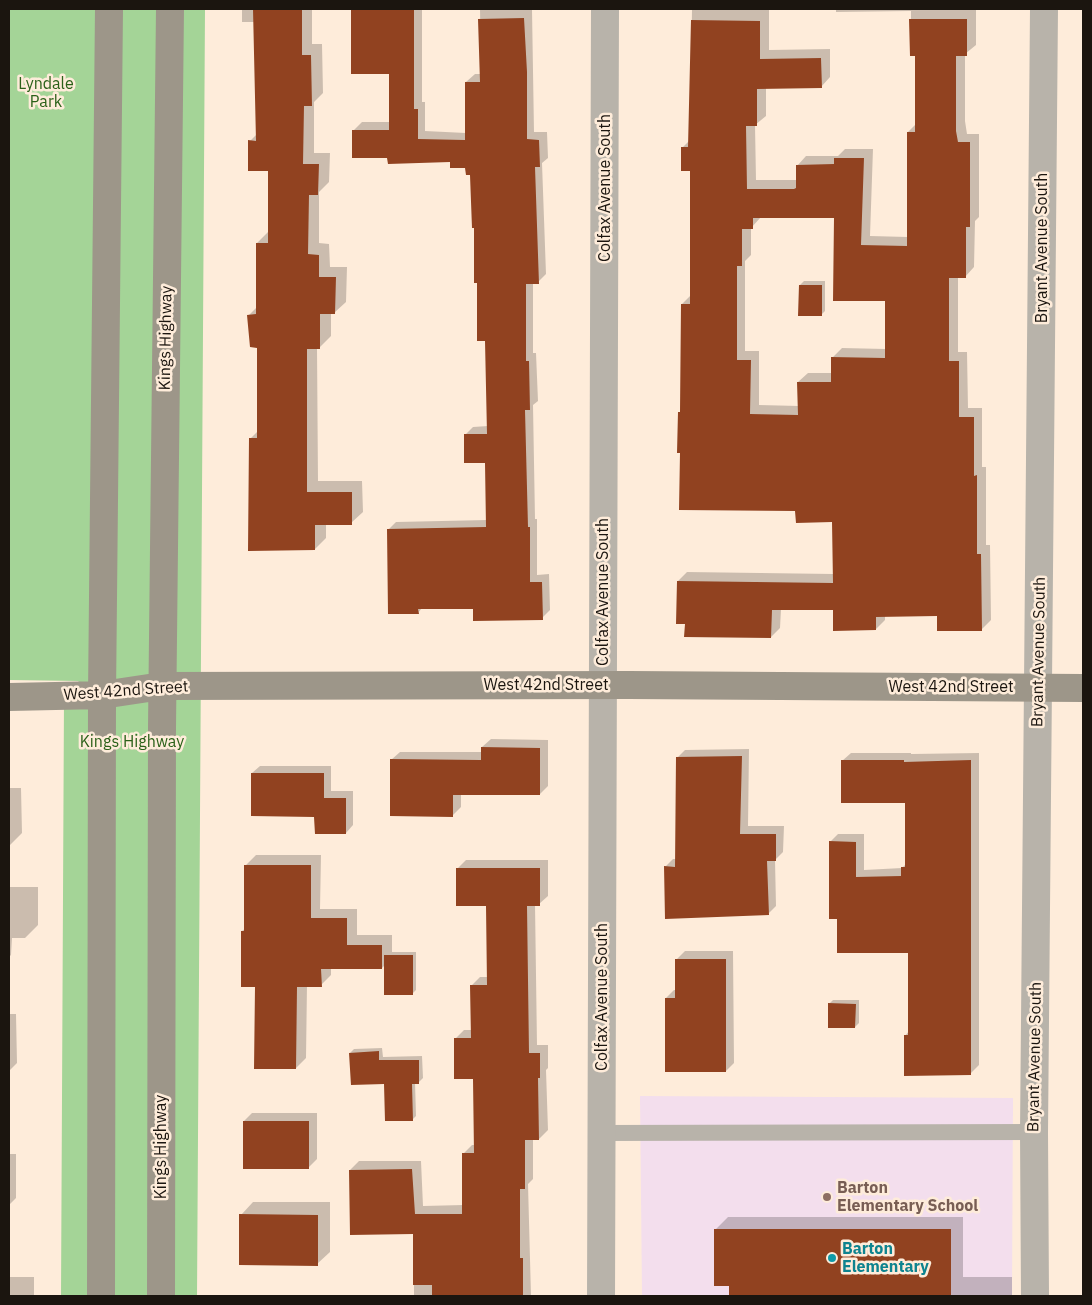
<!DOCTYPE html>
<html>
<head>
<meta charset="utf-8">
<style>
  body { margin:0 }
  #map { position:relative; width:1092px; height:1305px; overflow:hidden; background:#feecda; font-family:"IBM Plex Sans",sans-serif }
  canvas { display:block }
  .frame { position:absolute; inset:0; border:10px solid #1b150f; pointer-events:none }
</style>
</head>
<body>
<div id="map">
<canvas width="1092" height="1305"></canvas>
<div class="frame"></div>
</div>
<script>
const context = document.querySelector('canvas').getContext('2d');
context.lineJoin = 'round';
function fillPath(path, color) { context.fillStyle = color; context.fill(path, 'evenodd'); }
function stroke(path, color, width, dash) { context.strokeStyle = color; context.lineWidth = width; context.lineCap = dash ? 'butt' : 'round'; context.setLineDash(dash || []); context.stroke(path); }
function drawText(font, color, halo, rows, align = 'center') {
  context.font = font + ' "IBM Plex Sans",sans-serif'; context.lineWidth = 5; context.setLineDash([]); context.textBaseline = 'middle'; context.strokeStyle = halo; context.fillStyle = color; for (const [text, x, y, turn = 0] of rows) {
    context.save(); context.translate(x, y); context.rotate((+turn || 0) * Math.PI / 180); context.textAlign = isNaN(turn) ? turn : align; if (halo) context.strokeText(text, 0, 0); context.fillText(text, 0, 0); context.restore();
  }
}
fillPath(new Path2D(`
  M640,1096L1013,1098L1012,1296H642Z`), '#f3deed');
fillPath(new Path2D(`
  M9,9H205L197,1296H61L64,697L79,681L9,680Z`), '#a4d497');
fillPath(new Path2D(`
  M242,9H312V44H322L323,93L314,102V153H330L329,182L319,192V243L329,244L330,267H347L346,302L334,313H331V336L319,348H317L318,481H362L363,512L351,523H326V538L315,549L250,439L258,431V346L249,315L258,306L257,243L268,232L270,170L250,141L257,134L254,22H242Z
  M352,9H422V102H425V131L466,133V82L475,74H481L480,9H532L534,132H547L548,158L542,163L546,274L538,282H533V353H536L538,401L533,405L535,519H537V575L549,574L550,610L542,618L474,608H422L418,613L388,530L396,522L487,520V461L465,435L473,427L488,426L486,339L479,282L471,174L466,167L451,161L389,156L354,130L362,122H390V72L351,44Z
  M692,9H769V50L830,49V77L821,87L766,88V116L755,125L756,180H797V166L806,156H838L845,149H873L870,236L908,237V132L916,124V55H911V11L836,12V9H976V45L965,54V121L967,134H979V217L975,221L974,267L965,277H958V352H967L968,408H982V467H986V545H990L991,620L981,630L938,615H885V620L876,629L835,609H781L780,628L771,637L686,622L678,581L687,572L834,574V521L797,510L681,452L682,304L691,295V170L682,148L690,140ZM761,217H835L886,300V349L842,348L832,358V373H808L798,382L799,406L759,405V351H745V261L751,255V228Z
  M804,281H825V311L821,315L800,285Z
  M491,739L548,740V786L540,794L461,793V807L452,816L391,760L400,752H482V747Z
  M749,749L748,826H784L783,852L775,860L776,906L768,914L665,867L673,859H676L677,758L685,750Z
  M851,753H911V754L979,753V1065L971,1073L905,1036L909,1031V951L838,918L830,842L838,834H864V870L902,868L907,863V802L842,761Z
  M260,766H331V791H353V825L346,833L252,773Z
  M9,788H21L22,833L9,846Z
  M256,855H321L320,909H357V935H392V952H416V990L412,994L386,964L382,968H331V975L321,985H307L306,1058L296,1068L256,986L242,931L246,928V865Z
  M466,860H548V896L539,904H535L537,1045H548V1068L546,1070L548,1130L539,1139H533V1179L528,1184L531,1296H414V1233L350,1170L359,1161H421L423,1206L463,1205V1154L472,1145H475L474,1078L455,1039L464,1030H472L471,986L480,977H489L487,904L458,868Z
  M9,887H38V925L25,938H12L11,955L9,957Z
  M685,951H733L734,1063L726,1071L666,998L674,990H677V959Z
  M833,1000H859V1023L855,1027L829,1004Z
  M9,1014H16L17,1063L9,1071Z
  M382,1048L383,1057L422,1056L423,1078L419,1082H415L416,1116L412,1120L385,1082L350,1053L354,1049Z
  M252,1113H317V1159L308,1168L244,1121Z
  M9,1154H16V1198L9,1205Z
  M253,1202H330V1252L317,1264L241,1215Z
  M728,1217H963V1277H1012V1296H730V1285L715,1230Z
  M9,1277H34V1296H9Z`), '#0003');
fillPath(new Path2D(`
  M253,9H302V55H311L312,106H304L303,164H319L318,195H309L308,254L319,255V277H336L335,314H320V349H307V492H352V525H315V550L248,551L249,438H257V348L250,347L247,315L256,314V243H268V171H248V140L256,141Z
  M351,9H414V109H418V139L465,140V82H480L478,19L524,18L527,72V139L539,140L540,167H535L539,284H526V361H529L530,410H525L528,527H530V582H542L543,620L473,621V609H418L419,614H388L387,529L486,527L485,463H464V434H487L485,341H477V283H474V228H472L470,175H466L465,168H450V162L388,164L387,158H352V130H389V74H351Z
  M909,19H967V56H956V131L958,142H970V227H966V278H949V361H959V417H974V476L977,475V554H981L982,631H937V616L876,617V630L833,631V610H772L771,638L684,637L685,624H676L677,581L833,583L832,522L796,523L795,511L679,510L680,453H677L678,412H680L681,304H690V171H681V147H688L691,20L760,21V59L821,58L822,88L757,89V126H746L747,189H794L796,188V165L834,164V158H864L861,245L907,246V132H915V56H910ZM753,218H834L833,301H885V358L831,357V382H797L798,415L750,414L751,360H737V266H742V229H753Z
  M799,285H822V316H798Z
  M481,747L540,748V795H453V817L390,816V759L481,760Z
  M742,756L740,834H776V861H767L769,915L665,919L664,866L675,867L676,757Z
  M841,760H904V762L971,760V1075L904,1076V1035H908V953H837V919H829V841L856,842V877L901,876V867H905V803H841Z
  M251,773H324V798H346V834H315L314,817L251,816Z
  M244,865H311V918H347V945H382V969H321L322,987H297L296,1069H254L255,987H241V931H244Z
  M456,868H540V906H527L529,1053H540V1078H538L539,1140H525V1189H520V1258H523V1296H432V1285H413V1234L350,1235L349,1170L412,1169L415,1214H462V1153H474L473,1079H454V1038H471L470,985H487L486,906H456Z
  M384,955H413V995H384Z
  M675,959H726V1072H665V998H675Z
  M828,1003L856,1004L855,1028H828Z
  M379,1051V1060H419V1084H412L413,1121H385L384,1084L351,1085L349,1053Z
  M243,1121H309V1169H243Z
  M239,1214L318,1215V1266L239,1265Z
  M714,1229H951V1296H729V1286H714Z`), '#914220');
stroke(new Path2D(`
  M601,1133L1034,1132`), '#b8b3aa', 16);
stroke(new Path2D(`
  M601,1296L605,9
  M1035,1296L1034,1132L1044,9`), '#b8b3aa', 28);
stroke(new Path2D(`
  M9,697L102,695L162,686L629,685L1083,688
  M101,1296L102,695L109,9
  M161,1296L162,727L170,9`), '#9d9689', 28);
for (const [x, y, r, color] of [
  [827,1197,5,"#8d6e63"],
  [832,1258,5,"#0f9aa8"]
]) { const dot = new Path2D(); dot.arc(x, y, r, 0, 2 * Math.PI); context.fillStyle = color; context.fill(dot); stroke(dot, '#feecda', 2); }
drawText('16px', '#2b6119', '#feecda', [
  ["Lyndale",46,84],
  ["Park",46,102],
  ["Kings Highway",132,742]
]);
drawText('16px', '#1b150f', '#feecda', [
  ["Colfax Avenue South",605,188,-90],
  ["Bryant Avenue South",1042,248,-90],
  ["Kings Highway",166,338,-89],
  ["Colfax Avenue South",603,592,-90],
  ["Bryant Avenue South",1039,652,-89],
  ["West 42nd Street",546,685],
  ["West 42nd Street",951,687],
  ["West 42nd Street",126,691,-4],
  ["Colfax Avenue South",602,997,-90],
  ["Bryant Avenue South",1035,1057,-89],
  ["Kings Highway",161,1147,-90]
]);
drawText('bold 16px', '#785e54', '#feecda', [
  ["Barton",837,1188],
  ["Elementary School",837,1206]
], 'left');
drawText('bold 16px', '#0d838f', '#feecda', [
  ["Barton",842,1249],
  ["Elementary",842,1267]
], 'left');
</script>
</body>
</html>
